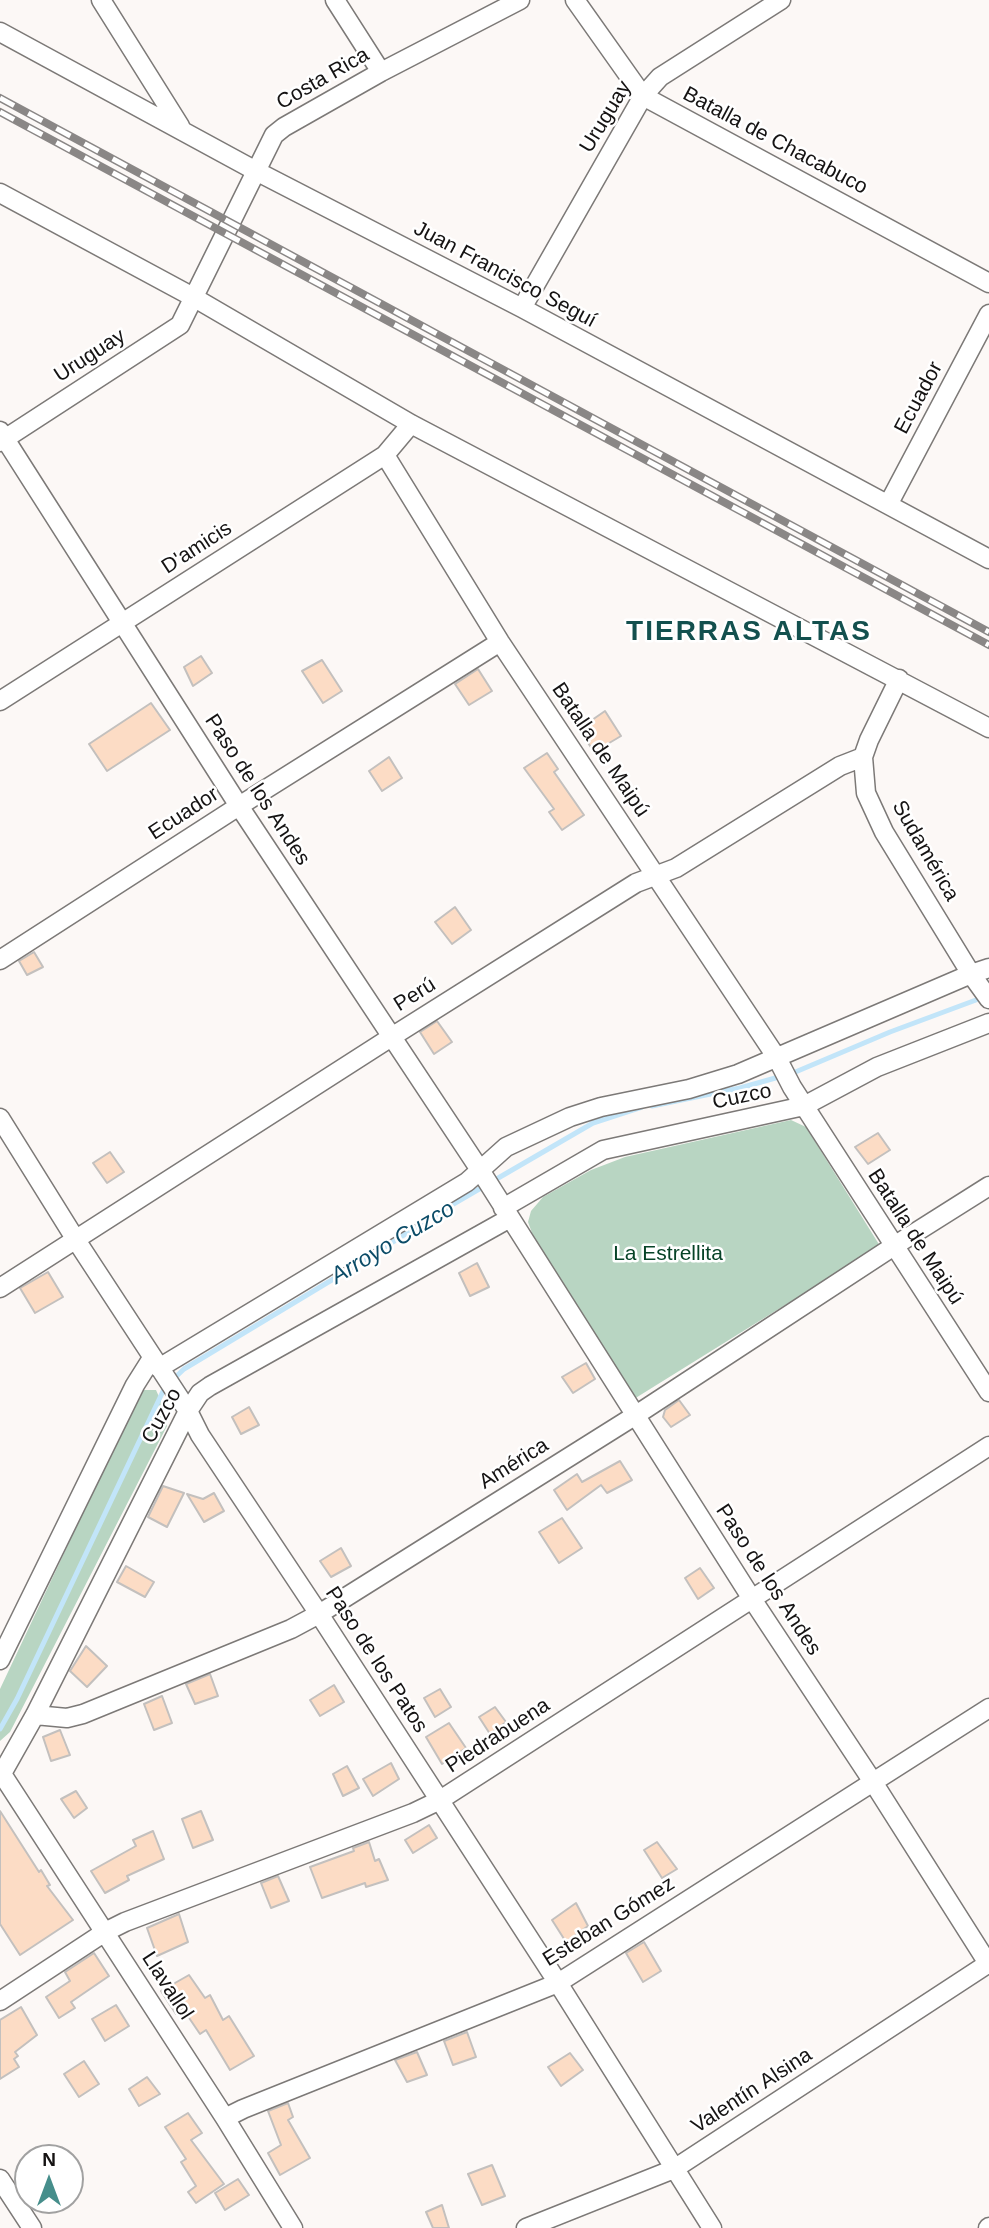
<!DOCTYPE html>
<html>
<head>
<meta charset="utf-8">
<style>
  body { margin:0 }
  #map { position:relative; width:989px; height:2228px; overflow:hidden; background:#fcf8f6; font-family:Helvetica,sans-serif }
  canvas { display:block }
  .north { position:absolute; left:14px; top:2144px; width:70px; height:70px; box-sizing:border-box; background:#fff; border:2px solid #a1a1a1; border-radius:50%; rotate:0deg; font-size:19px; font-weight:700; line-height:28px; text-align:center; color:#151313 }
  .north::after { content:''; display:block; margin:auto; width:24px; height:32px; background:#468e8b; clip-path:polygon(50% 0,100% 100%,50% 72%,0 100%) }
</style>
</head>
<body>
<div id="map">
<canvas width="989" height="2228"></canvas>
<div class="north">N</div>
</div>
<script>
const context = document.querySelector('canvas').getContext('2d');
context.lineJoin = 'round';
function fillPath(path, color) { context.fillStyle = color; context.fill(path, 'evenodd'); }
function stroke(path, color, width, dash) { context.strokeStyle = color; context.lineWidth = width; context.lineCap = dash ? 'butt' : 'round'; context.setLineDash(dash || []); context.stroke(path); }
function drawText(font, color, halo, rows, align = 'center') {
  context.font = font + ' Helvetica,sans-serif'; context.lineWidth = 5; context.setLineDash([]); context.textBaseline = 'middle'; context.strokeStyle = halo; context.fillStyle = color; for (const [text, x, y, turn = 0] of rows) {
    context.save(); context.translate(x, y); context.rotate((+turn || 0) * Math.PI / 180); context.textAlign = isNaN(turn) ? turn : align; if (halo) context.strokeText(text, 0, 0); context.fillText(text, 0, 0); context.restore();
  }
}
fillPath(new Path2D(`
  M791,1120L806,1127L880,1246L634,1399L535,1241L528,1222L531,1211L543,1197L591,1170L625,1157Z
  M141,1390H156L164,1408L167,1426L10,1732L0,1741V1689Z`), '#b8d5c2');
stroke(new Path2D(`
  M652,1106L740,1088L793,1073L890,1032L984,997
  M0,1729L17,1699L165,1387L184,1369L350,1269L450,1206L593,1123L642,1107`), '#c2e5f9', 5);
const building = new Path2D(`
  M201,656L212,673L193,686L184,667Z
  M322,660L342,691L323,703L302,671Z
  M478,669L492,691L469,705L455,684Z
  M151,703L170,730L107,771L89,744Z
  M605,711L621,736L594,752L579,729Z
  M547,753L558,769L554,772L584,815L562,830L549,812L554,809L524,768Z
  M389,757L402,778L382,791L369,771Z
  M455,907L471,930L452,944L435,922Z
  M34,952L43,967L27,975L19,961Z
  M437,1021L452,1042L434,1054L420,1032Z
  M878,1133L890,1150L868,1164L855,1147Z
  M110,1152L124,1172L107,1183L93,1163Z
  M477,1263L489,1287L470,1296L459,1273Z
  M48,1272L63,1297L35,1313L20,1288Z
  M586,1363L595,1379L573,1393L562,1377Z
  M679,1400L690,1415L671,1427L663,1417L665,1410Z
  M249,1407L259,1425L241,1434L232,1417Z
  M620,1461L632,1480L607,1493L601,1485L567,1510L554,1490L577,1474L582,1482Z
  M163,1486L184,1493L167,1527L148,1517Z
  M214,1493L224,1511L204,1522L187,1494L203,1499Z
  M562,1518L582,1548L559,1563L539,1532Z
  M341,1548L351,1566L331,1577L320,1561Z
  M126,1566L154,1582L145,1597L117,1582Z
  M700,1568L714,1588L698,1599L685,1578Z
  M86,1646L107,1666L87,1687L70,1671Z
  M210,1674L218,1696L195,1704L186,1684Z
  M334,1685L344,1702L320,1716L310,1700Z
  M440,1689L451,1707L435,1717L424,1698Z
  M162,1696L172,1723L154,1730L144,1704Z
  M495,1707L506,1722L490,1734L479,1717Z
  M449,1723L466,1748L442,1764L426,1737Z
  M60,1730L70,1755L51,1761L43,1737Z
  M391,1763L399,1779L373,1796L363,1779Z
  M347,1766L359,1788L343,1796L333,1774Z
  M76,1791L87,1808L74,1818L61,1799Z
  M0,1811L39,1872L41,1870L50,1885L47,1886L73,1920L20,1955L0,1924Z
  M201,1811L213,1840L193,1848L182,1819Z
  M429,1825L437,1838L413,1853L405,1840Z
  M153,1831L164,1859L127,1876L129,1880L105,1893L91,1871L136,1846L133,1840Z
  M369,1842L375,1861L379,1859L388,1880L366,1887L365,1883L322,1898L310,1867L354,1851L353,1848Z
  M657,1842L677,1869L662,1878L644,1850Z
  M278,1876L289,1901L271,1908L261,1883Z
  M576,1903L588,1926L566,1942L552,1920Z
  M179,1914L188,1942L157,1956L147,1928Z
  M644,1942L661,1971L643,1982L626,1953Z
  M94,1953L109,1976L71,2002L75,2008L59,2018L46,1997L70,1981L65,1972Z
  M189,1975L205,1998L210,1995L223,2020L229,2016L254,2056L230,2070L206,2030L200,2034L183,2009L176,2014L161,1991Z
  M116,2005L129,2026L105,2041L92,2019Z
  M21,2007L37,2035L15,2052L18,2056L14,2059L19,2067L0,2079V2020Z
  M467,2032L476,2057L453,2065L444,2041Z
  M417,2052L427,2075L407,2082L395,2060Z
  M570,2053L583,2070L561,2086L548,2067Z
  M84,2061L99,2084L79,2097L64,2074Z
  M147,2077L160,2094L139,2106L129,2089Z
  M288,2103L293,2117L288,2120L310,2158L280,2175L268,2153L281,2145L268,2111Z
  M188,2113L202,2133L191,2140L224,2184L196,2203L188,2192L196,2186L181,2162L186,2159L165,2127Z
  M492,2165L505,2196L482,2205L468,2174Z
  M238,2179L249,2195L225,2210L215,2193Z
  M442,2205L449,2228H433L426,2212Z`);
fillPath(building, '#fcdcc5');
stroke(building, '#c3c0be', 2);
const minor = new Path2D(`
  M101,0L180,126
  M335,0L381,72
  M575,0L643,96L989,283
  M0,32L256,171L522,308L989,559
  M0,193L193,297L411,424L989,728
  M522,308L643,96L660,77L781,0
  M0,431L239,806L480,1170L752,1599L873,1782L989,1965
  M0,442L180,325L274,135L284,127L381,72L520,0
  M385,455L500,642L777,1058L792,1087L989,1392
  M889,503L989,314
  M899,679L869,740L863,757L866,793L884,832L971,974L989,999
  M0,701L385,455L411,424
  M0,960L239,806L500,642
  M0,1118L76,1240L188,1411L200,1435L319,1614L558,1983L712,2228
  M503,1208L603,1150L804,1106L877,1067L989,1023
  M0,1288L393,1036L636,883L676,868L840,766L863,757
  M159,1368L467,1182L506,1147L570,1117L601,1107L689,1089L738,1074L971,974L989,968
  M0,1660L135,1385L152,1358
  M35,1715L67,1718L83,1714L291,1629L319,1614L636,1415L894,1246L989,1186
  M0,1771L225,2118L293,2228
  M0,1777L35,1715L188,1411L200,1393L210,1386L510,1218
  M0,2001L105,1932L125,1922L413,1813L440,1800L989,1446
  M225,2118L243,2109L558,1983L989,1708
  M0,2179L32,2228
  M526,2228L674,2169L989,1963
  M988,2228L989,2227`);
stroke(minor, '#7c7977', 21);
stroke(minor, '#fff', 18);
const rail = new Path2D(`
  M0,98L989,632
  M0,112L989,645`);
stroke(rail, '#8a8786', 8);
stroke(rail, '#fff', 5, [16]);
drawText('21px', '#151313', '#fff', [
  ["Costa Rica",323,79,-30],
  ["Uruguay",606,117,-59],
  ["Batalla de Chacabuco",775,141,28],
  ["Juan Francisco Seguí",505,275,28],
  ["Uruguay",90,356,-33],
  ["Ecuador",919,398,-62],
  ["D'amicis",197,548,-33],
  ["Batalla de Maipú",600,750,56],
  ["Paso de los Andes",257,790,57],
  ["Ecuador",184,814,-33],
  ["Sudamérica",925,851,60],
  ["Perú",415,995,-32],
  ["Cuzco",742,1097,-12],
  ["Batalla de Maipú",915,1237,57],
  ["Cuzco",162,1416,-61],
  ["América",514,1464,-32],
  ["Paso de los Andes",768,1580,57],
  ["Paso de los Patos",376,1660,57],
  ["Piedrabuena",498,1736,-33],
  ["Esteban Gómez",609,1922,-32],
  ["Llavallol",167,1986,57],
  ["Valentín Alsina",752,2091,-33]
]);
drawText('21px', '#074327', '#fff', [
  ["La Estrellita",668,1254]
]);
drawText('italic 23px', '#0b4c68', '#fff', [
  ["Arroyo Cuzco",393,1243,-31]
]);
context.letterSpacing = '2px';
drawText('bold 28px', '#13504e', '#fff', [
  ["TIERRAS ALTAS",749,632]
]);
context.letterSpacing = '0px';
</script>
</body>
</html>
